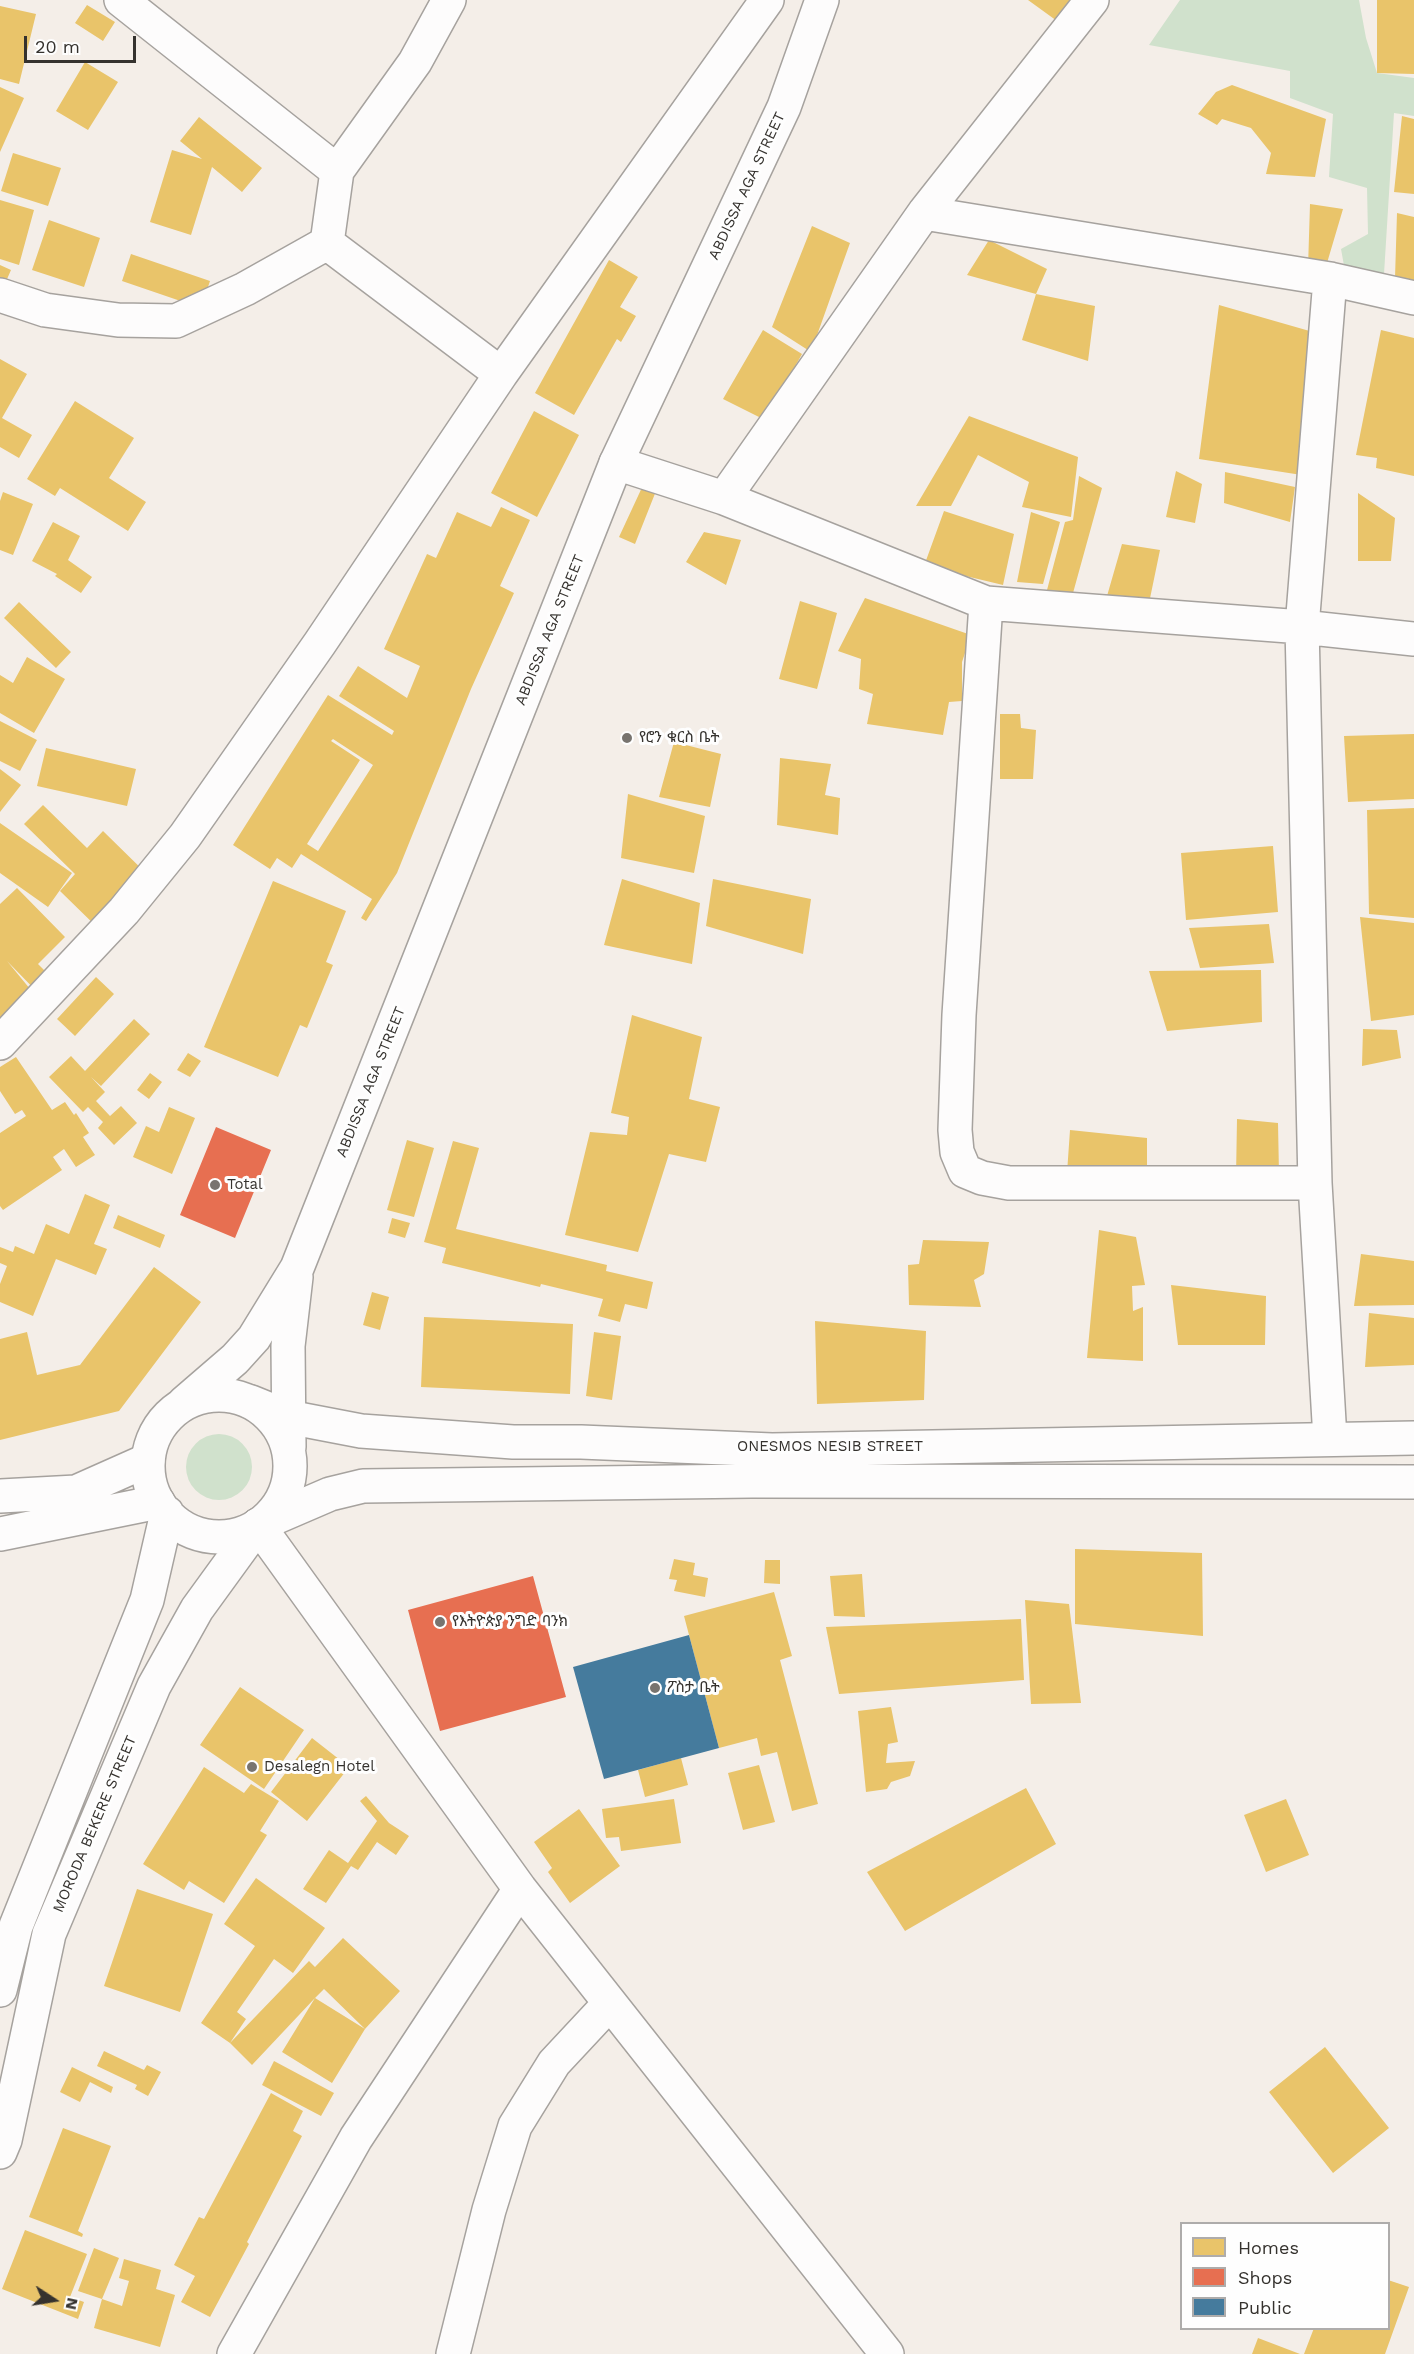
<!DOCTYPE html>
<html>
<head>
<meta charset="utf-8">
<style>
  body { margin:0 }
  #map { position:relative; width:1414px; height:2354px; overflow:hidden; background:#f4eee8; font-family:"Work Sans",sans-serif }
  canvas { display:block }
  .legend { position:absolute; left:1180px; top:2222px; width:210px; height:108px; box-sizing:border-box; background:#fefefe; border:2px solid #aeacab; margin:0; padding:8px 10px; list-style:none; font-size:18px; color:#35322e }
  .legend li { display:flex; align-items:center; gap:12px; height:30px }
  .legend b { width:30px; border:2px solid #aeacab }
  .north { position:absolute; left:24px; top:2270px; width:60px; height:60px; -webkit-text-stroke:4px #fefefe; paint-order:stroke; rotate:102deg; font-size:16px; font-weight:700; line-height:24px; text-align:center; color:#35322e }
  .north::after { content:''; display:block; margin:auto; width:21px; height:27px; background:#35322e; clip-path:polygon(50% 0,100% 100%,50% 72%,0 100%) }
  .scale { position:absolute; left:24px; top:36px; width:112px; height:27px; box-sizing:border-box; border:3px solid #35322e; border-top:0; padding-left:8px; font-size:18px; line-height:21px; white-space:nowrap; color:#35322e; -webkit-text-stroke:4px #fefefe; paint-order:stroke }
</style>
</head>
<body>
<div id="map">
<canvas width="1414" height="2354"></canvas>
<ul class="legend">
<li><b style="height:16px;background:#e9c46a"></b>Homes</li>
<li><b style="height:16px;background:#e76f51"></b>Shops</li>
<li><b style="height:16px;background:#457b9d"></b>Public</li>
</ul>
<div class="north">N</div>
<div class="scale">20 m</div>
</div>
<script>
const context = document.querySelector('canvas').getContext('2d');
context.lineJoin = 'round';
function fillPath(path, color) { context.fillStyle = color; context.fill(path, 'evenodd'); }
function stroke(path, color, width, dash) { context.strokeStyle = color; context.lineWidth = width; context.lineCap = dash ? 'butt' : 'round'; context.setLineDash(dash || []); context.stroke(path); }
function drawText(font, color, halo, rows, align = 'center') {
  context.font = font + ' "Work Sans","Noto Sans Ethiopic",sans-serif'; context.lineWidth = 6; context.setLineDash([]); context.textBaseline = 'middle'; context.strokeStyle = halo; context.fillStyle = color; for (const [text, x, y, turn = 0] of rows) {
    context.save(); context.translate(x, y); context.rotate((+turn || 0) * Math.PI / 180); context.textAlign = isNaN(turn) ? turn : align; if (halo) context.strokeText(text, 0, 0); context.fillText(text, 0, 0); context.restore();
  }
}
fillPath(new Path2D(`
  M1180,0H1359L1366,38L1377,73L1414,78V116L1394,113L1384,274L1345,271L1341,249L1368,234L1367,188L1329,177L1333,114L1290,98V71L1149,45Z
  M186 1467a33 33 0 1 1 66 0a33 33 0 1 1-66 0Z`), '#d0e1cc');
fillPath(new Path2D(`
  M1028,0H1074L1057,21Z
  M1377,0H1414V74L1377,73Z
  M87,5L115,22L103,41L75,23Z
  M0,6L36,14L19,84L0,79Z
  M85,62L118,82L88,130L56,111Z
  M1232,85L1326,119L1315,177L1266,174L1271,153L1251,128L1222,119L1217,125L1198,114L1216,92Z
  M0,87L24,98L0,152Z
  M1402,116L1414,119V194L1394,192Z
  M199,117L262,168L242,192L212,167L191,235L150,222L172,150L202,159L180,141Z
  M13,153L61,168L48,206L1,191Z
  M0,200L34,210L19,265L0,259Z
  M1310,204L1343,209L1327,263L1308,268Z
  M1397,213L1414,217V281L1395,278Z
  M49,220L100,238L84,287L32,270Z
  M812,226L850,243L811,352L772,327Z
  M989,240L1047,269L1036,294L967,275Z
  M131,254L210,281L201,308L122,281Z
  M609,260L638,277L620,307L636,316L621,342L617,339L574,415L535,393Z
  M0,265L11,270L0,295Z
  M1036,294L1095,306L1088,361L1022,340Z
  M1219,305L1320,334L1308,476L1199,459Z
  M763,330L802,354L765,420L723,399Z
  M1381,330L1414,338V476L1376,468L1377,458L1356,455Z
  M0,359L27,374L2,418L32,435L19,458L0,447Z
  M75,401L134,438L109,478L146,502L128,531L60,488L55,496L27,479Z
  M534,411L579,435L537,517L491,493Z
  M969,416L1078,457L1071,517L1022,507L1029,482L978,455L951,506H916Z
  M1176,471L1202,484L1195,523L1166,517Z
  M1225,472L1295,487L1290,522L1224,503Z
  M1079,476L1102,488L1073,593L1047,590L1065,522L1073,520Z
  M645,481L658,486L635,544L619,537Z
  M3,492L33,504L13,555L0,550V501Z
  M1358,493L1395,518L1391,561H1358Z
  M501,507L530,520L500,586L514,593L471,689L397,873L366,921L361,918L372,899L301,854L292,868L277,858L270,869L233,845L328,695L392,735L394,731L339,696L358,666L407,698L420,666L384,649L427,554L436,558L457,512L491,527ZM333,739L373,765L318,851L307,844L360,760L331,741Z
  M944,511L1014,534L1003,585L924,566Z
  M1031,512L1060,522L1043,584L1017,582Z
  M53,522L80,536L68,560L92,577L81,593L55,576L57,574L32,561Z
  M704,532L741,540L726,585L686,562Z
  M1122,544L1160,550L1148,608L1107,596Z
  M865,598L971,635L962,662V701L949,702L943,735L867,724L873,694L859,689L861,659L838,651Z
  M800,601L837,613L817,689L779,679Z
  M19,602L71,652L56,668L4,618Z
  M27,657L65,679L34,733L0,713V675L13,683Z
  M1000,714H1020L1021,728L1036,730L1033,779H1000Z
  M0,721L37,740L20,771L0,761Z
  M1414,734V799L1348,802L1344,736Z
  M674,742L721,754L710,807L659,797Z
  M46,748L136,769L127,806L37,786Z
  M780,758L831,764L825,795L840,798L838,835L777,825Z
  M0,769L21,785L0,812Z
  M628,794L705,816L694,873L621,858Z
  M43,805L87,848L103,831L154,881L104,934L60,891L75,874L24,824Z
  M1414,808V918L1369,914L1367,810Z
  M0,823L72,873L48,907L0,873Z
  M1273,846L1278,912L1186,920L1181,853Z
  M622,879L700,903L692,964L604,945Z
  M713,879L811,899L803,954L706,926Z
  M273,881L346,911L326,962L333,965L307,1028L300,1025L278,1077L204,1047Z
  M17,888L65,937L38,964L59,985L44,999L7,961L35,995L0,1024V904Z
  M1360,917L1414,923V1015L1371,1021Z
  M1269,924L1274,963L1200,968L1189,928Z
  M1261,970L1262,1022L1167,1031L1149,971Z
  M96,977L114,994L75,1036L57,1019Z
  M632,1015L702,1037L689,1099L720,1107L706,1162L669,1154L638,1252L565,1235L590,1132L627,1135L629,1117L611,1113Z
  M134,1019L150,1034L101,1086L91,1077L105,1092L96,1101L110,1116L121,1106L137,1123L114,1145L98,1128L103,1122L88,1107L83,1112L49,1077L71,1056L85,1071Z
  M1363,1029L1397,1030L1401,1058L1362,1066Z
  M188,1053L201,1061L190,1077L177,1070Z
  M16,1057L52,1110L65,1102L74,1115L76,1113L89,1133L83,1137L95,1155L76,1167L64,1149L53,1157L62,1170L3,1210L0,1206V1133L26,1116L22,1110L15,1114L0,1091V1067Z
  M150,1073L162,1082L149,1099L137,1090Z
  M169,1107L195,1118L172,1174L133,1157L146,1126L159,1132Z
  M1237,1119L1278,1123L1279,1174L1236,1177Z
  M1070,1130L1147,1138V1174L1067,1173Z
  M407,1140L434,1148L414,1217L387,1210Z
  M453,1141L479,1148L456,1229L607,1265L606,1271L653,1282L647,1309L625,1304L620,1322L598,1316L603,1299L541,1284L540,1287L442,1263L446,1248L424,1242Z
  M85,1194L110,1205L94,1244L107,1249L96,1275L56,1259L33,1316L0,1302V1284L7,1266L0,1263V1247L13,1252L15,1246L34,1254L46,1224L69,1234Z
  M118,1215L165,1235L160,1248L113,1228Z
  M392,1218L410,1223L405,1238L388,1233Z
  M1099,1230L1136,1237L1145,1285L1132,1286L1133,1311L1143,1307V1361L1087,1358Z
  M923,1240L989,1242L984,1274L974,1280L981,1307L909,1305L908,1265L919,1264Z
  M1361,1254L1414,1261V1305L1354,1306Z
  M154,1267L201,1302L119,1411L0,1440V1339L27,1332L37,1375L80,1365Z
  M1171,1285L1266,1296L1265,1345H1178Z
  M372,1292L389,1297L380,1330L363,1325Z
  M1369,1313L1414,1318V1365L1365,1367Z
  M424,1317L573,1324L570,1394L421,1387Z
  M815,1321L926,1331L924,1400L817,1404Z
  M594,1332L621,1336L612,1400L586,1396Z
  M1075,1549L1202,1553L1203,1636L1075,1624Z
  M674,1559L695,1563L693,1575L708,1578L705,1597L674,1591L677,1580L669,1579Z
  M765,1560H780V1584L764,1583Z
  M862,1574L865,1617L834,1616L830,1576Z
  M774,1592L792,1656L780,1660L818,1804L792,1811L777,1752L761,1756L757,1738L719,1748L684,1616Z
  M1025,1600L1069,1604L1081,1703L1031,1704Z
  M1021,1619L1024,1680L839,1694L826,1627Z
  M240,1687L304,1730L264,1789L200,1745Z
  M891,1707L898,1742L888,1744L886,1763L915,1761L910,1776L891,1782L887,1789L866,1792L858,1711Z
  M312,1738L349,1767L307,1821L271,1792Z
  M681,1758L688,1785L645,1797L638,1770Z
  M759,1765L775,1822L743,1830L728,1773Z
  M204,1767L244,1793L251,1784L279,1801L260,1831L267,1835L224,1903L189,1881L184,1890L143,1864Z
  M1026,1788L1056,1844L905,1931L867,1872Z
  M366,1796L389,1823L409,1836L396,1855L377,1842L358,1870L351,1866L326,1903L303,1889L329,1850L348,1863L377,1821L360,1801Z
  M674,1799L681,1843L621,1851L619,1837L606,1838L602,1809Z
  M1286,1799L1309,1855L1266,1872L1244,1815Z
  M579,1809L620,1866L570,1903L548,1872L552,1868L534,1842Z
  M256,1878L325,1928L293,1973L274,1959L237,2012L246,2019L230,2043L201,2023L255,1946L224,1924Z
  M137,1889L213,1914L180,2012L104,1986Z
  M343,1938L400,1991L365,2029L332,2083L282,2052L315,1998L252,2065L230,2043L309,1961L315,1967ZM324,1989L365,2029L315,1998Z
  M1325,2047L1389,2128L1333,2173L1269,2092Z
  M104,2051L144,2070L147,2065L161,2072L148,2096L135,2089L137,2085L97,2066Z
  M274,2061L334,2093L321,2116L262,2085Z
  M72,2067L113,2087L111,2093L90,2082L80,2102L60,2092Z
  M271,2093L303,2111L293,2131L302,2136L247,2242L249,2244L210,2317L181,2302L195,2276L174,2265L199,2217L204,2219Z
  M63,2128L111,2146L78,2231L83,2234L82,2237L29,2217Z
  M25,2230L87,2254L70,2297L84,2302L78,2319L2,2289Z
  M94,2248L119,2258L102,2299L78,2291Z
  M124,2259L161,2270L156,2289L175,2295L160,2347L94,2328L102,2299L122,2306L129,2281L119,2278Z
  M1388,2280L1409,2287L1385,2354H1304L1314,2328H1388Z
  M1258,2338L1300,2354H1252Z`), '#e9c46a');
fillPath(new Path2D(`
  M216,1127L271,1150L235,1238L180,1215Z
  M533,1576L566,1697L440,1731L408,1610Z`), '#e76f51');
fillPath(new Path2D(`
  M689,1635L719,1748L604,1779L573,1667Z`), '#457b9d');
const minor = new Path2D(`
  M121,0L337,171
  M924,213L1330,279L1414,298
  M327,243L337,171L415,62L449,0
  M327,243L501,374
  M0,295L45,310L118,320L176,321L245,289L327,243
  M616,463L724,498L986,603L1302,627L1414,639
  M724,498L924,213L1092,0
  M986,603L959,1015L955,1130L957,1152L965,1171L982,1178L1009,1183H1315
  M0,1043L124,911L185,836L320,643L501,374L767,0
  M1330,1439L1315,1183L1302,627L1330,279
  M0,1496L76,1492L148,1460
  M258,1525L520,1889L887,2354
  M0,1534L158,1502
  M234,2354L356,2138L520,1889
  M453,2354L489,2210L515,2126L554,2063L610,2003`);
const major = new Path2D(`
  M251,1402L288,1417L361,1431L513,1442H581L772,1450L1414,1438
  M258,1525L330,1494L363,1486L752,1481L1414,1482`);
const highway = new Path2D(`
  M148 1466a71 71 0 1 1 142 0a71 71 0 1 1-142 0Z
  M184,1403L235,1359L254,1338L297,1268L616,463L784,107L822,0
  M289,1447L288,1346L296,1277
  M0,1990L16,1926L147,1600L167,1513
  M0,2152L5,2140L49,1934L154,1686L197,1609L258,1525`);
stroke(minor, '#a6a29e', 36);
stroke(major, '#a6a29e', 36);
stroke(highway, '#a6a29e', 36);
stroke(minor, '#fdfcfc', 33);
stroke(major, '#fdfcfc', 33);
stroke(highway, '#fdfcfc', 33);
for (const [x, y, r, color] of [
  [627,738,6,"#78746f"],
  [215,1185,6,"#78746f"],
  [440,1622,6,"#78746f"],
  [655,1688,6,"#78746f"],
  [252,1767,6,"#78746f"]
]) { const dot = new Path2D(); dot.arc(x, y, r, 0, 2 * Math.PI); context.fillStyle = color; context.fill(dot); stroke(dot, '#fefefe', 2); }
drawText('15px', '#35322e', '#fefefe', [
  ["ABDISSA AGA STREET",747,186,-65],
  ["ABDISSA AGA STREET",550,630,-68],
  ["ABDISSA AGA STREET",371,1082,-68],
  ["ONESMOS NESIB STREET",830,1447],
  ["MORODA BEKERE STREET",95,1824,-67]
]);
drawText('15px', '#35322e', '#fefefe', [
  ["የሮን ቁርስ ቤት",639,738],
  ["Total",227,1185],
  ["የእትዮጵያ ንግድ ባንክ",452,1622],
  ["ፖስታ ቤት",667,1688],
  ["Desalegn Hotel",264,1767]
], 'left');
</script>
</body>
</html>
